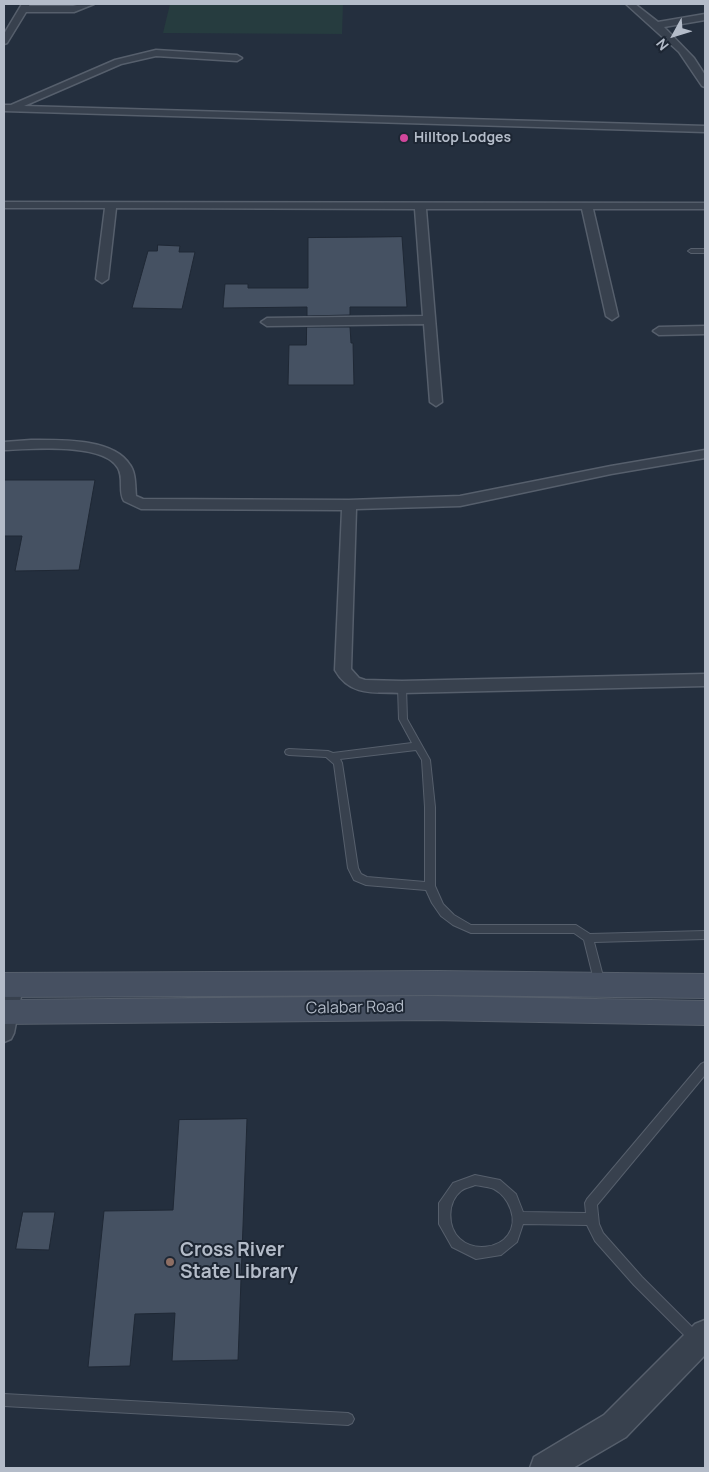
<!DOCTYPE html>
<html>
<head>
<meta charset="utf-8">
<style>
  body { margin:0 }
  #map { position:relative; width:709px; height:1472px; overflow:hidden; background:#242f3e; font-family:Manrope,sans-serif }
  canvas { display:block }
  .frame { position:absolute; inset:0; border:5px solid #b4bcc9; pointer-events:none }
  .north { position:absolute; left:649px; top:10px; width:50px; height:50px; -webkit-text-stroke:4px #1d2633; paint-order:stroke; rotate:231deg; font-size:14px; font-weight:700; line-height:20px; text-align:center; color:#b4bcc9 }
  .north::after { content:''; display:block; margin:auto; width:18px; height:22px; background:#b4bcc9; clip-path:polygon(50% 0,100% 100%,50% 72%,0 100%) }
</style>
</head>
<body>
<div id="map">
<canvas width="709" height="1472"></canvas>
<div class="frame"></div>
<div class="north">N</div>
</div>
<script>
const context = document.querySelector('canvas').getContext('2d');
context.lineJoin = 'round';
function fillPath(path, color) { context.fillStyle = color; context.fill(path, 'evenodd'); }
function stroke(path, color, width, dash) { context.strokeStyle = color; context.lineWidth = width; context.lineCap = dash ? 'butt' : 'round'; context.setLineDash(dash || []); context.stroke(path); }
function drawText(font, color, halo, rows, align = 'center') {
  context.font = font + ' Manrope,sans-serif'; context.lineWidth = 4; context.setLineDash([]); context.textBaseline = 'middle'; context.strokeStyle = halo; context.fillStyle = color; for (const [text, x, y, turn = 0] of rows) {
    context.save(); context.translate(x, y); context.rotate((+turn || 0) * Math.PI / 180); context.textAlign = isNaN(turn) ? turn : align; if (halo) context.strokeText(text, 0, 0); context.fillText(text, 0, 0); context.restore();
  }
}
fillPath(new Path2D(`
  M170,4H343L342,34L163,33Z`), '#263c3f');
const building = new Path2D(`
  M402,237L407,307H350V315L307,316V307L223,308L225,284H248V288H308V238Z
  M158,245L180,246L179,252H195L182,309L132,308L148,251H157Z
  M307,327H350L351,343H353L354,385H288L289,345H306Z
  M4,480H95L79,570L15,571L22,536H4Z
  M247,1119L238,1360L172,1361L175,1313L135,1314L130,1366L88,1367L104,1211L173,1210L179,1120Z
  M23,1212H55L49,1250L16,1249Z`);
fillPath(building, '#455162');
stroke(building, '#1f2835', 1);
const service = new Path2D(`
  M705,249V253H691L688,251L691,249Z
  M402,684L406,687L407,719L430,760L435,807V886L443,904L454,915L471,925H576L590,934L705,931V939L594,942L605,984L604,987L600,988L596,987L595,984L584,940L574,933H471L453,925L441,916L432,903L426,890L366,885L354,880L348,868L334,764L326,757L289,755L286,754L285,752L286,750L289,749L328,751L333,753L412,743L399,719L398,687ZM416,750L422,760L425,807V882L367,877L361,874L358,868L342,763L340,759Z
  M705,1062V1075L597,1205L599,1224L603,1233L642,1277L701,1336L703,1340L701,1344L697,1346L693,1344L634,1285L595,1241L587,1225L523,1224L517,1242L501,1255L476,1259L452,1247L439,1224V1203L453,1183L475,1175L500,1180L516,1194L523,1212L586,1213L585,1203L587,1199L701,1064ZM475,1185C481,1186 489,1187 494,1189C509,1197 519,1220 508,1235C498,1249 473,1251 460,1239C447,1227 447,1202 461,1191C464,1188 471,1187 475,1185Z
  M4,1394L348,1413L352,1415L354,1419L352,1423L348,1425L4,1406Z`);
const minor = new Path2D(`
  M22,4H30L29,6H73L81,4H94L74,12H26L7,43L4,44V34Z
  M626,4H635L658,22L705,14V20L664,27L694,58L705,75V87L702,86L679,52Z
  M156,50L237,55L242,58L237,61L156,56L121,64L24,106L705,126V132L4,111V105H11L115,60Z
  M4,202L705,203V209H593L618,316L612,320L606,316L582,209H426L442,402L436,406L430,402L424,324L267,326L261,322L267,318L423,316L415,209L116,208L108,279L102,283L96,279L105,208H4Z
  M705,326V334L659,335L653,331L659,327Z
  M31,440C60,440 114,438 130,465C136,473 135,486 136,496L143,499L349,500L460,496L611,466L705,450V458L611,474L460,506L356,509L351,669L359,678L365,680L402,681L705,674V686L402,693C375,692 350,697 335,670L342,510L141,509L124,501C118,492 124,478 118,468C104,442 29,449 4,450V442Z
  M14,978L21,980L23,986L14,1033L11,1039L4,1042V990L7,980Z`);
const tertiary = new Path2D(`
  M705,1320V1355L626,1437L573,1468H530L534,1457L604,1415L695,1324Z`);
const secondary = new Path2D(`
  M438,971L705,974V998L438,995L4,997V973Z
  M430,996L705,1001V1025L430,1020L4,1024V1000Z`);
stroke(service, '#565f6c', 2);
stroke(minor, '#565f6c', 3);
stroke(tertiary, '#565f6c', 3);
stroke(secondary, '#565f6c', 2);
fillPath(service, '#38414e');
fillPath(minor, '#38414e');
fillPath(tertiary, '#38414e');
fillPath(secondary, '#465061');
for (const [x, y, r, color] of [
  [404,138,5,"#d1479c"],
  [170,1262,5,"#8d6e63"]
]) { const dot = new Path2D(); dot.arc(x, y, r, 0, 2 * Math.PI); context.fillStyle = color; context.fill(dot); stroke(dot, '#1d2633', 2); }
drawText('bold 14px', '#b4bcc9', '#1d2633', [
  ["Hilltop Lodges",414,138]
], 'left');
drawText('16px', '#b4bcc9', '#1d2633', [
  ["Calabar Road",355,1008,-1]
]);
drawText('bold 19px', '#b4bcc9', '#1d2633', [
  ["Cross River",180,1251],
  ["State Library",180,1273]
], 'left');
</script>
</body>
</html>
